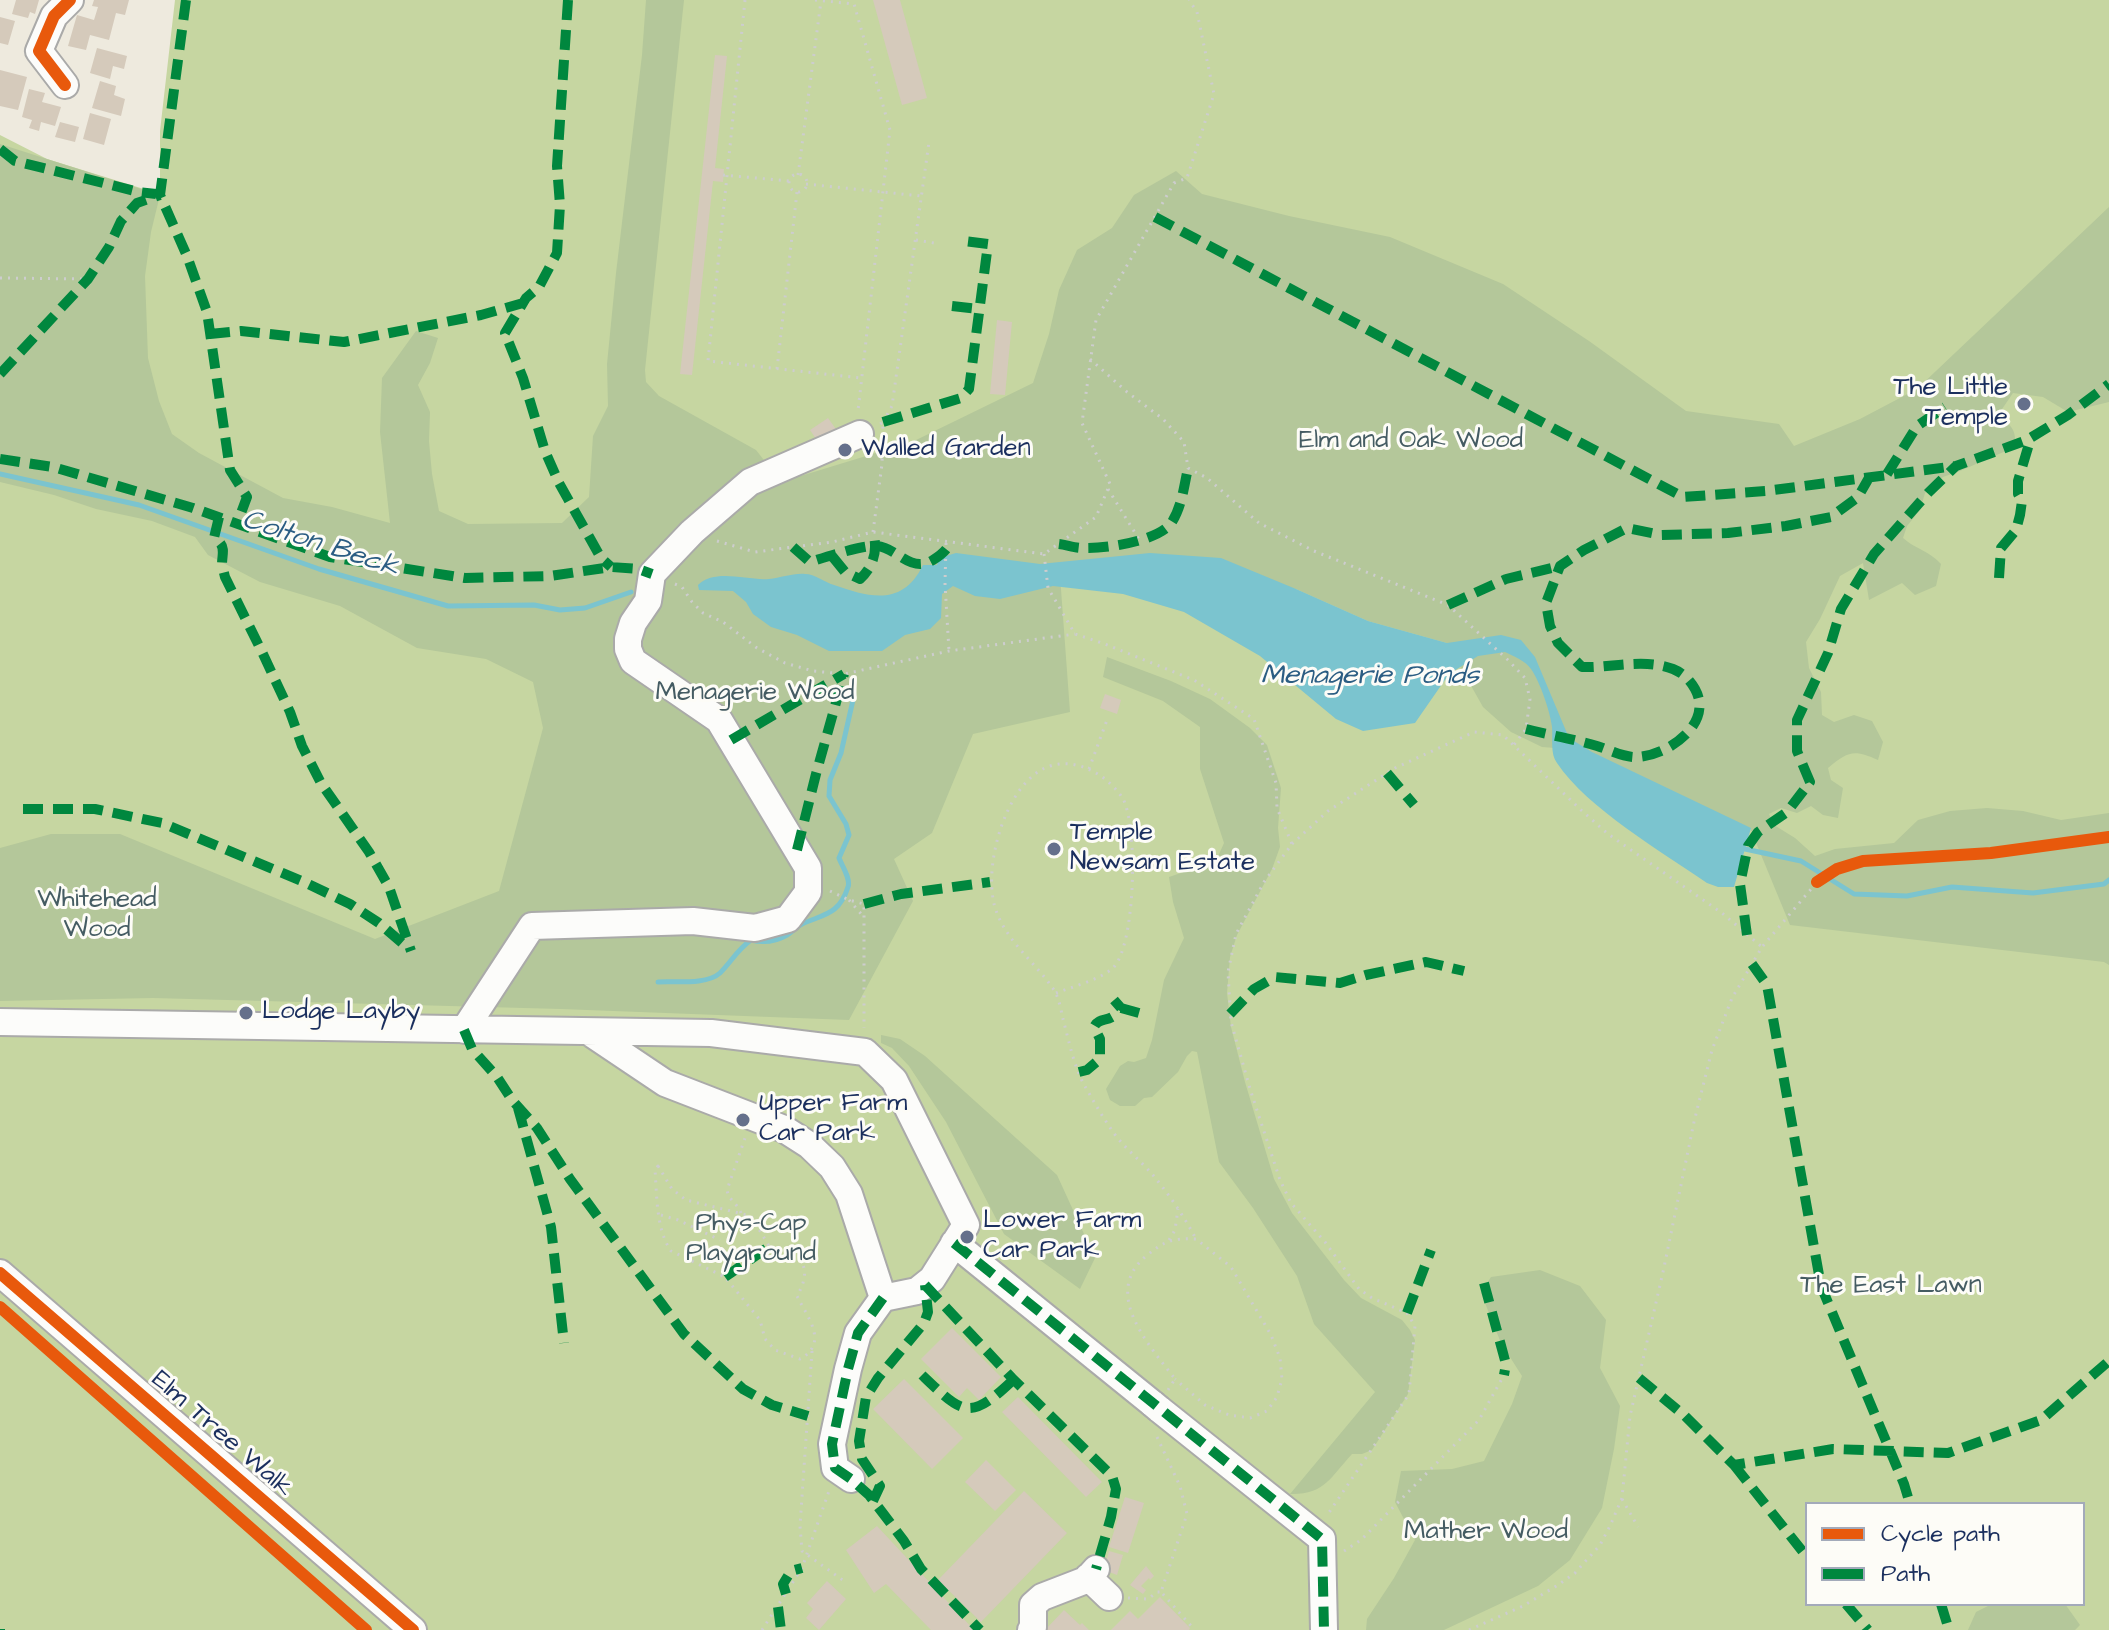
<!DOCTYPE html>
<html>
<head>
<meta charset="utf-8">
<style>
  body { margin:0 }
  #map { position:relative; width:2109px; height:1630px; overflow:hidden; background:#eeeade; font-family:"Architects Daughter",sans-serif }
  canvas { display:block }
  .legend { position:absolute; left:1805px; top:1502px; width:280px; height:104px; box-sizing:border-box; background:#fdfcf7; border:2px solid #a3aaba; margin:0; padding:10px 14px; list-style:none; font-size:24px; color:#1b2f5e }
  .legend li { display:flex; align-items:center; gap:16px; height:40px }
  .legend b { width:40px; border:2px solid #a3aaba }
</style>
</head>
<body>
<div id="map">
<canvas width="2109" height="1630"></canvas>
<ul class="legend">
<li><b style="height:10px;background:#e8590c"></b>Cycle path</li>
<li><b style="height:10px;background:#00873e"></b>Path</li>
</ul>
</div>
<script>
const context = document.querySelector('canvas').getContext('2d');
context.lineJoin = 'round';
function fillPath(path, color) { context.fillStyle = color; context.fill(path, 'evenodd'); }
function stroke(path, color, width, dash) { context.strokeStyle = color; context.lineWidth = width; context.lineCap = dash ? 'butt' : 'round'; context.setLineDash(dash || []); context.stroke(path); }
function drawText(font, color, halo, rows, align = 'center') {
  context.font = font + ' "Architects Daughter",sans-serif'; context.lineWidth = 6; context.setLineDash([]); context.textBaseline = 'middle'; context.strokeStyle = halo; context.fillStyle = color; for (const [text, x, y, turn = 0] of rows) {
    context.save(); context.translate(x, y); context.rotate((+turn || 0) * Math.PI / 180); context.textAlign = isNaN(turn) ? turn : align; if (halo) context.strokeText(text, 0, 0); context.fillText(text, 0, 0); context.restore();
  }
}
fillPath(new Path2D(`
  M175,0H2109V1630H0V135L47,159L160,194V131ZM1807,1504H2083V1604H1807Z`), '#c6d6a1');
fillPath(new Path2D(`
  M646,0H684L645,370L646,382L659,396L756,450L781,482L912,442L1033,383L1049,334L1059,290L1077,250L1112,228L1134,195L1176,171L1202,194L1289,216L1390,237L1503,284L1589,341L1686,411L1779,424L1794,446L1860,419L1917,389L2109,207V402L2068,412L2043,397L2013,393L2000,412L2002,419C2014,427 2016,433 2015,447L1960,471L1943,477L1925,493L1920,510L1907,526L1903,538C1917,550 1928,550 1941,564L1936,586L1915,595L1902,583L1869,600L1863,563L1840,576L1820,619L1806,642L1809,668L1821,692L1822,715L1834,722L1854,715L1872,721L1883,742L1878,760C1854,749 1848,751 1828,768L1831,780L1843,788L1838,818L1823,815L1811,806L1797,813L1781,808L1769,814L1774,825L1795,838L1815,856L1835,849L1894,843L1918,820L1950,811L1987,808L2023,811L2061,820L2109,813V965L2104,962L1790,925L1750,828L1568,749L1542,747L1511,732L1483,707L1447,643L1368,621L1296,589L1059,562L1070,712L973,734L932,833L894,859L913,901L849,1020L561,1009L153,998L0,1001V848L51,834H120L375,939L499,891L543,728L533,682L486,659L417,648L340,606L260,582L208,555L195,537L152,521L96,509L54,495L0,482V144L160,195L151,232L145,276L148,358L159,401L172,434L199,453L283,498L332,507L390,523L380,432L382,378L416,331L438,338L430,363L418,385L430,412L429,441L432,474L439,511L468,524L562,523L589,497L593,436L608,406L607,364L616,273L642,55Z
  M1107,657L1171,681L1210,699L1250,728L1267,745L1281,788L1278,828L1280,847L1272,869L1237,935L1230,957L1227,993L1231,1027L1245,1082L1274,1179L1292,1213L1344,1280L1361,1298L1402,1320L1410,1330L1415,1340L1408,1394L1372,1450L1362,1454H1352C1330,1478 1324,1495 1290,1494L1375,1392L1314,1324L1297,1276L1253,1208L1219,1162L1197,1052L1192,1051L1187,1056L1178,1072L1152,1097L1144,1098L1135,1106H1120L1110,1100L1106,1089L1120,1066L1128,1061L1134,1062L1146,1058L1152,1040L1164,980L1184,938L1173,902L1169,877L1216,861L1224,843L1200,769V727L1163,701L1103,677Z
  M881,1035L900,1039L925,1056L1057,1175L1095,1258L1080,1289L1004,1234L946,1122L909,1066L892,1048L881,1043Z
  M1540,1270L1580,1286L1606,1320L1600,1368L1620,1406L1614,1449L1602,1508L1570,1560L1538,1586L1444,1630H1366L1367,1619L1394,1578L1415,1540L1395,1502L1401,1471L1452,1469L1484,1461L1512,1404L1522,1376L1501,1343L1481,1293L1491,1277Z
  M1992,1604H2065L2080,1625L2075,1630H1968L1976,1612Z`), '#b4c79a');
fillPath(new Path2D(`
  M956,553L1040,564L1150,553L1221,558L1296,589L1368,621L1447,643L1501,635L1521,640L1535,657L1569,738L1592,752L1751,828L1734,887H1718L1707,883C1662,852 1587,808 1557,763C1550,754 1553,738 1552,727C1550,711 1540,682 1531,669C1526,661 1513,656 1505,652L1478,656L1449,674L1415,723L1363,731L1336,719L1260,656L1184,612L1123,594L1053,586L1000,599L975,596L953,586L942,594L941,618L930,629L905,635L882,651H829L797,635L771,627L753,614L746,602L733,591L699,590L698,585C716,568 747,581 769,579C781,578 793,573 805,574C815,574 824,582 834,585C871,598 903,606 923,565H937L939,558Z`), '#7bc4cf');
stroke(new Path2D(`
  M0,474L139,505L319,569L448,606L534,605L560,610L585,608L631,592
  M1745,849L1801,861L1854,894L1907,896L1952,887L2033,893L2104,884L2109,880
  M658,982C675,981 707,985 720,973C732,961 737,950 751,940C763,943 775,942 787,935C792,932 796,927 802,924C824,914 839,915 848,887C851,879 842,866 839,858L849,835L846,824L829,796L830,780L841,753L853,700`), '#7bc4cf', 5);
fillPath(new Path2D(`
  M16,0H39L35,14L30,12L28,18L12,14Z
  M94,0H129L125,15L116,13L109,40L90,35L86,50L68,46L77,15L94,20L98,7L92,6Z
  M873,0H900L927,98L902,105Z
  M0,17L15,21L8,45L0,43Z
  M97,48L127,56L124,69L113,66L110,79L90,73Z
  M715,55L727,56L715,168L724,169L723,182L713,181L692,375L680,374Z
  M0,70L27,77L18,110L0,106Z
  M100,81L116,86L114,95L125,99L121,116L92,108Z
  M29,89L45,93L42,102L61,107L55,126L41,122L39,131L29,128L32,120L22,117Z
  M90,113L111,119L104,145L83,139Z
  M60,122L79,127L75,142L55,137Z
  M997,320L1012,322L1005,395L990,394Z
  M828,418L838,432L820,445L810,430Z
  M1105,694L1121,700L1117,714L1100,708Z
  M952,1328L1001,1377L979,1400L967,1388L959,1397L921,1359Z
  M904,1379L963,1438L932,1469L873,1409Z
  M1018,1397L1102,1482L1086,1497L1002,1412Z
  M986,1460L1016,1490L995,1511L965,1482Z
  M1024,1491L1067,1533L981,1622L938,1580Z
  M1125,1497L1144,1503L1128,1553L1109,1547Z
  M877,1526L974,1630H931L886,1584L874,1593L846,1550Z
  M1109,1551L1123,1555L1117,1575L1104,1570Z
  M1146,1566L1154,1576L1150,1580L1149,1578L1141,1586L1146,1590L1143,1594L1130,1585Z
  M827,1581L846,1599L819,1630L806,1618L813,1609L807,1603Z
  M1160,1597L1190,1628L1189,1630H1111L1130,1611L1138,1619Z
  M1064,1610L1080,1625L1082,1623L1089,1630H1045Z`), '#d5cabb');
const minor = new Path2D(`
  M65,85L39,51L54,16L70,0
  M0,1022L711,1033L865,1052L894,1080L966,1225L932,1279L917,1291L883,1298L849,1194L832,1167L809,1145L784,1129L665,1083L589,1032
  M464,1030L532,926L693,921L755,928L788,919L808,892V868L719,720L633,661L628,649V639L633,623L648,601L652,574L692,532L750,482L860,434
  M954,1243L1153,1404
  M0,1273L413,1630
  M1159,1409L1322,1539L1324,1630
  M851,1479L835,1468L832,1444L848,1369L858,1333L883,1298
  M1088,1577L1109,1597
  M1031,1630L1033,1627V1605L1042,1597L1086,1580L1096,1569`);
stroke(minor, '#aaaaa9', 30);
stroke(new Path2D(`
  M745,0L708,361L861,378
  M815,0L854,4L890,130L858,411
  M789 183a9 9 0 1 1 18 0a9 9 0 1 1-18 0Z
  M723,175L789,181
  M798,175L821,1
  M806,184L921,196
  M916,240L934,243
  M0,278L88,279
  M1090,359L1127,392L1163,419L1184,442L1188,468L1207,478L1259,523L1314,551L1448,605L1508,660L1525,678L1530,699L1526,729L1513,746
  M777,369L797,192
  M883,422L892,406L929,142
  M1108,489L1140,541
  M873,532L882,464L883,422L879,425
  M717,541L755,552L832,542L873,532L1044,554L1096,517L1110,484L1082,423L1096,320L1174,183L1187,178L1214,94L1197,12L1189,0
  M946,543L945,584L949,651
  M1044,554L1048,588L1075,634L1105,644L1194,680L1254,719L1276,783L1277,808L1292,844L1264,882L1236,934L1228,972L1231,1022L1251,1092L1280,1180L1291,1203L1325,1242L1359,1289L1372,1298L1407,1313L1415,1326L1409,1394L1328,1514
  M675,584L682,587L692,602L703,613L723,622L757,648L785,663L813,671L844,674L949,651L1075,634
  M1089,769L1107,720
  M1292,844L1328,811L1395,768L1474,732L1503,735L1581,810L1608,834L1722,913L1762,947
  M830,891L849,900L864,904V1028
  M849,900L862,915
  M1056,993C1072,987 1098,980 1112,969C1136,948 1138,826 1123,799C1109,776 1077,757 1050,766C1005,780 980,873 997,913C1009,944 1036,963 1054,990C1059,998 1061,1010 1063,1019C1069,1041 1074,1068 1086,1088C1094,1102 1102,1116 1111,1129C1122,1146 1139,1159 1152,1174C1168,1193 1184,1216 1196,1239
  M658,1166L672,1189L686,1200L751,1216L772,1251L785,1248C808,1260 809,1275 797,1296C808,1318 829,1343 800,1359L775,1350L765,1339L760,1320L725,1277L671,1251C656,1229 657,1196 655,1170Z
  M741,1213C738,1204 729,1201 727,1190L745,1138
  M661,1215L678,1220L720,1240
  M1169,1240L1175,1230L1178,1209
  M812,1351L800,1526L802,1551L844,1581
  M1168,1390L1175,1379C1150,1346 1101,1294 1146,1256C1165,1241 1171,1238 1196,1239L1231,1267L1271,1335L1280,1358L1282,1379L1277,1397L1267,1411L1250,1418L1229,1415L1205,1405L1175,1379
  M1157,1437L1180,1486L1187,1514L1161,1592L1193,1628L1192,1630
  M1622,1499L1638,1527
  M1344,1551L1361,1540L1479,1420L1504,1375
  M1128,1598L1148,1599L1157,1592H1161
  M762,1630L802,1568L829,1491
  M1469,1630L1523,1606L1558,1585L1575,1573L1600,1545L1610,1526L1622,1498L1630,1416L1663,1272L1694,1122L1712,1050L1732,998L1762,947L1817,882L1837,869L1863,861L1991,853L2109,837`), '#cdcdce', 3, [2, 6]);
stroke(minor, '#fcfcfa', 26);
const minorBridge = new Path2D(`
  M1153,1404L1159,1409`);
stroke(minorBridge, '#aaaaa9', 30, []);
stroke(minorBridge, '#fcfcfa', 26);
stroke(new Path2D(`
  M186,0L160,195L187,256L207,312L230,470L247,497L237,524
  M568,0L557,166L560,205L557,253L539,287L526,298L505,333L523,378L545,451L559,483L601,558L611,567
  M0,149L15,161L139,192L156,194
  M1155,217L1683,497L1766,491L1956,466
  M952,306L979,309
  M210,334L241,331L344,342L481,315L523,303
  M0,374L88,279L109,247L121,221L137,203L160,195
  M883,422L961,398L969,389L988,244L964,241
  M0,459L53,467L193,508L330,557L465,578L550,576L611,567L638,569L652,574
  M1887,474L1917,426L1945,407
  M219,517L214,538C227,546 222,552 222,565C223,569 224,573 225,577L263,654L290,712L302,746L321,783L369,852L389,887L411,951
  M1059,544C1067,545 1075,548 1083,548C1105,549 1160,541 1172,522C1182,506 1184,486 1188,468
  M793,547L810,562C823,558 865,544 877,546C898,548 910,574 933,560C941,555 946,551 950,543
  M832,556L845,572L860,579C874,566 878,550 873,532
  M1999,578L2001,548L2016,530L2020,515L2022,501L2018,494V481L2029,444L2027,440
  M1448,605L1506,579L1560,566
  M1526,729C1549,735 1574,739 1597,746C1610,750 1625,758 1638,757C1669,755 1714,723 1695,689C1690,680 1683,673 1673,669C1645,658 1611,668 1582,667L1558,643L1550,626L1546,603L1560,566L1584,550L1627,528L1661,535L1728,533L1786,526L1831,517L1858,497L1870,476
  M731,740L844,674
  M1387,773L1414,805
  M23,809H95L162,823L304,882L350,904L379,923L408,948
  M797,850L816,774L844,674
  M864,904L901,894L990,882
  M1747,935L1740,884L1748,846L1758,832L1787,812L1810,782L1797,751V720L1828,653L1841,609L1874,554L1928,493L1956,466L2027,440L2068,415L2109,384
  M1752,964L1767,985L1821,1286L1904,1484L1910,1504
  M1121,1008L1139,1013
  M1230,1014L1254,989L1275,977L1340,983L1366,975L1426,962L1464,971
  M464,1030L472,1049L497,1077L512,1100L537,1128L570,1179L684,1334L743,1389L772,1405L808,1416
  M1079,1072L1087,1070L1100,1059V1039L1094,1027C1100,1015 1110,1025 1121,1008L1114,1000
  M518,1108L551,1227L564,1343
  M954,1243L1322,1539L1324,1630
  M725,1277L770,1246
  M1484,1283L1506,1364L1504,1375
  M925,1285L1012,1378L1112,1476L1116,1489L1111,1517L1096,1569
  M883,1298L858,1333L848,1369L832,1444L835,1468L851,1479L869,1495L904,1541L921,1569L980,1630
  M1407,1313L1431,1250
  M922,1375C963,1414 969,1422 1013,1380
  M1639,1378L1685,1416L1734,1465L1833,1449L1948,1453L2041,1420L2109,1361
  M1734,1465L1807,1557
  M873,1501L880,1486L862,1459L859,1441L866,1397L878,1378L924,1323L928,1312L925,1285
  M786,1594L783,1584L791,1571L802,1568
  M1846,1604L1868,1630
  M1941,1604L1949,1630
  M778,1607L781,1630
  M0,1629V1630`), '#00873e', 10, [20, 10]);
stroke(new Path2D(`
  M65,85L39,51L54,16L70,0
  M1817,882L1837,869L1863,861L1991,853L2109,837
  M0,1273L413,1630
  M0,1307L366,1630`), '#e8590c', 12);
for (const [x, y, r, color] of [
  [2024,404,8,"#65708b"],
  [845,450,8,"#65708b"],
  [1054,849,8,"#65708b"],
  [246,1013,8,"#65708b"],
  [743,1120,8,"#65708b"],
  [967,1237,8,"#65708b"]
]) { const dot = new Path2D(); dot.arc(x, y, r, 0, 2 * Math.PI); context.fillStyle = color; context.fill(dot); stroke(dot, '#fdfcf7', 3); }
drawText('26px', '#1b2f5e', '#fdfcf7', [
  ["The Little",2008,389,"right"],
  ["Temple",2008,419,"right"],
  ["Walled Garden",861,450],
  ["Temple",1070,834],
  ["Newsam Estate",1070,864],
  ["Lodge Layby",262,1013],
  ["Upper Farm",759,1105],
  ["Car Park",759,1135],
  ["Lower Farm",983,1222],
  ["Car Park",983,1252]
], 'left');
drawText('26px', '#455c63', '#fdfcf7', [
  ["Elm and Oak Wood",1411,442],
  ["Menagerie Wood",755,694],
  ["Whitehead",97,901],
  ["Wood",97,931],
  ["Phys-Cap",751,1225],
  ["Playground",751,1255],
  ["The East Lawn",1891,1287],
  ["Mather Wood",1486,1533]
]);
drawText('26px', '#1b2f5e', '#fdfcf7', [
  ["Elm Tree Walk",221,1435,41]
]);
drawText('italic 28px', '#2b5d83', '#fdfcf7', [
  ["Colton Beck",320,545,18],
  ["Menagerie Ponds",1370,677]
]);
</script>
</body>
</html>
